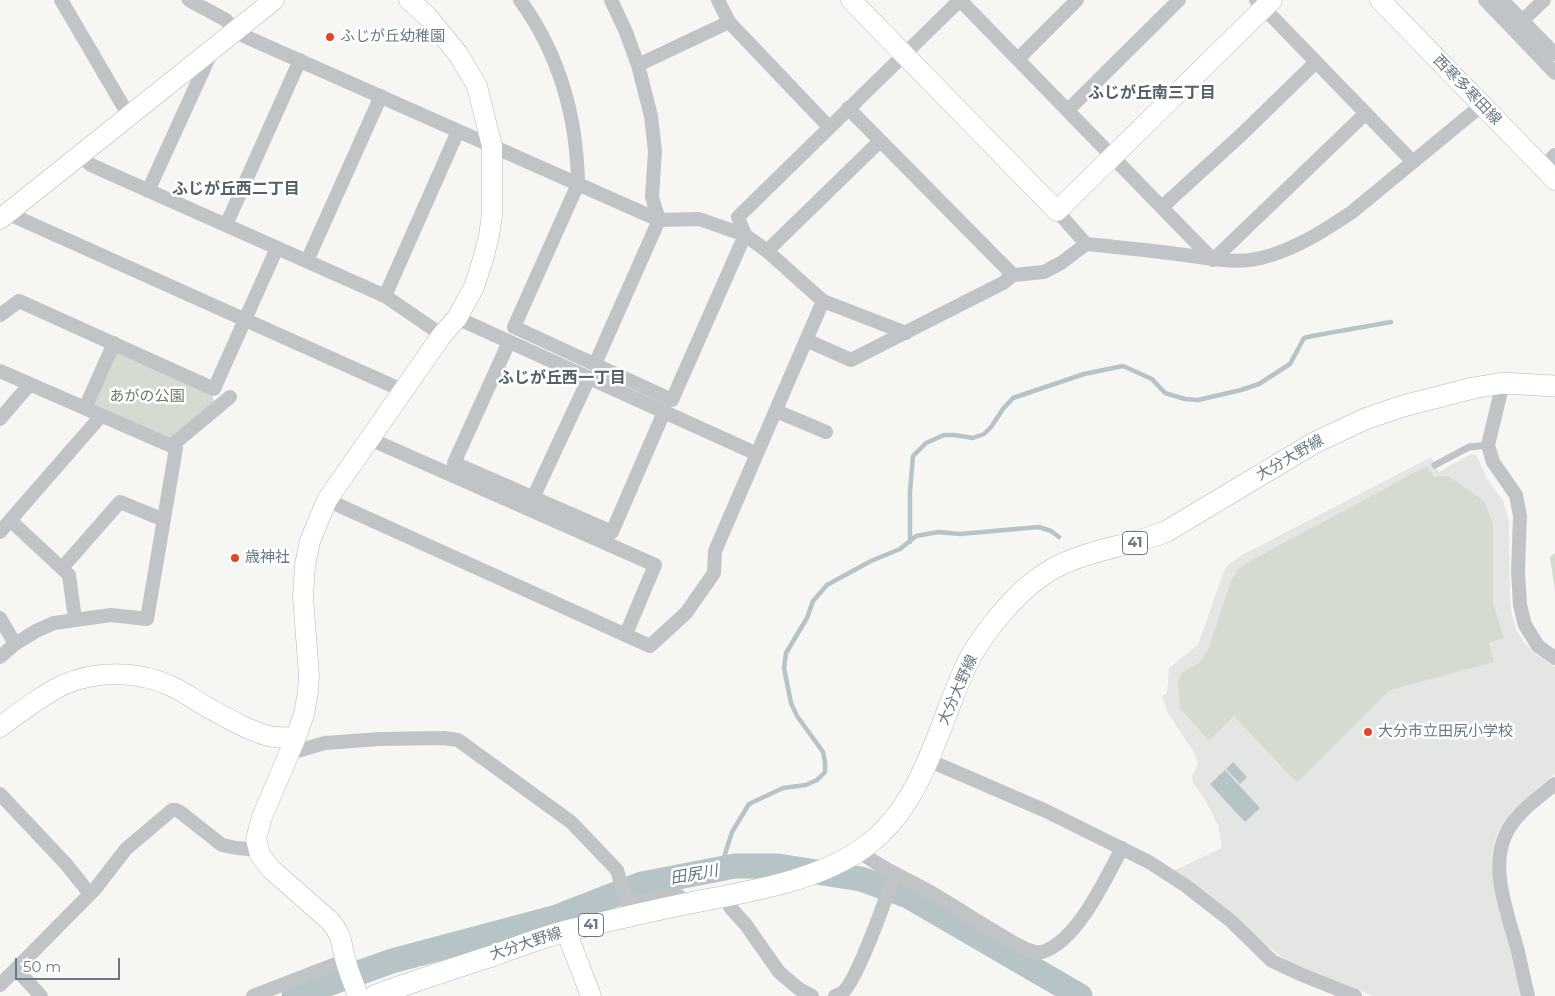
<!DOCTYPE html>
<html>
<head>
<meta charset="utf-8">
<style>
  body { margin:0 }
  #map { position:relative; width:1555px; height:996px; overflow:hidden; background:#f6f6f3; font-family:Montserrat,sans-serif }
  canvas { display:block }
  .scale { position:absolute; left:15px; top:958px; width:105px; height:22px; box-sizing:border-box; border:2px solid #667984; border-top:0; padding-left:6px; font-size:15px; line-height:18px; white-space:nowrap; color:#667984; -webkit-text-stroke:4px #fff; paint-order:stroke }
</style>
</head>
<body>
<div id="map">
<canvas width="1555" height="996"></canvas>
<div class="scale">50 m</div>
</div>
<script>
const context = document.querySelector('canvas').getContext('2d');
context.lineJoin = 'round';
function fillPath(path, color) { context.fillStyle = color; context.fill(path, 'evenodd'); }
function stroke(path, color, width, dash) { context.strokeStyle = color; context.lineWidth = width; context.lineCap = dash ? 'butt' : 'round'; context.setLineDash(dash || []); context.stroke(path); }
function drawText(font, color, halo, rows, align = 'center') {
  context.font = font + ' Montserrat,"Noto Sans JP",sans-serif'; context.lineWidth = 5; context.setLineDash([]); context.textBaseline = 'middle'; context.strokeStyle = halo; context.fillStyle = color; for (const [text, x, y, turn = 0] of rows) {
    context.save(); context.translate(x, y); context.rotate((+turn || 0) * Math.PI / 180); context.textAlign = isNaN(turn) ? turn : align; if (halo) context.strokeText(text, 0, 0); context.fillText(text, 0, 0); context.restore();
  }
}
fillPath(new Path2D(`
  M1471,454L1477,456L1486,477L1503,501L1509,521L1510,597L1511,610L1515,628L1524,642L1535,654L1555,667V774L1512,811L1499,830L1494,843L1492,855L1494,883L1520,993L1519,996H1373L1287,961L1173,871L1222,848L1218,825L1204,798L1192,781L1193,774L1198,764L1194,752L1167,712L1162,696L1167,693L1169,668L1198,645L1224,571L1228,565L1242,555L1431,457L1439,472Z`), '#e4e6e4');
fillPath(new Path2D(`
  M115,351L211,393L215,403L171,440L91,405Z
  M1427,466L1434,477L1448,476L1484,501L1493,524V603L1504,638L1489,643L1494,662L1390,690L1297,783L1234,716L1209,741L1180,708L1178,680L1183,672L1199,663L1209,648L1231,581L1237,570L1250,561Z
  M1555,553V591L1550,557Z`), '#d6dbd2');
fillPath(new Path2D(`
  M1233,762L1247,777L1240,784L1226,769Z
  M1225,770L1260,808L1245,822L1210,784Z`), '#b6c4c7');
stroke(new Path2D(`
  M910,542V491L913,456L926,443L944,435H954L973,438L984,434L991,427L1003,409L1013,398L1084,374L1123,366L1152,379L1165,393L1185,399L1198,400L1241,390L1259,384L1290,364L1304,338L1312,336L1391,322
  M720,870L732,832L749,804L783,788L806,785L817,780L825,772V762L823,752L797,716L791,703L784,668L786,653L807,618L813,601L827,585L871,561L900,549L916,536L938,532L960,534L1039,527L1051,531L1059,537`), '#b6c4c7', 4.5);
stroke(new Path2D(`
  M294,996L392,961L557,917L642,884L735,866H778L861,879L908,896L1080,996`), '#b6c4c7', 25);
const secondary = new Path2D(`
  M851,0L1057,211L1272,0
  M1380,0L1555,180
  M0,219L274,0
  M0,727C20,712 41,696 63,685C96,670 139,671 171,686C184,692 195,700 207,707C227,718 247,730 269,736C278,738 287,737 296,737
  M566,931L591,996
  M358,996C355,986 350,976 347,965C341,947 344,937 330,921L271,869L260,855L256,839L262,817L296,737L304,714L308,692L309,675L303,597L305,565L310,541L327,500L442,335L457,318L474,287L483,259L489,236L492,215V146L477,86L458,54L427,16L409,0`);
const primary = new Path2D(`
  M374,996C414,981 455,968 495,955C520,946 545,936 570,930C608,921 646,912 685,904C744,892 816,883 866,846C923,804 937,729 965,668C979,637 1014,594 1043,575C1078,550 1127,548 1167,531L1314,443L1365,419L1403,406L1473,388L1503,383L1555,386`);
stroke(secondary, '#b2b8bc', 21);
stroke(primary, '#b1b7ba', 22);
stroke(new Path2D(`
  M1435,465L1469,447L1488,445`), '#c0c4c7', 7);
stroke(new Path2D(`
  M61,0L129,116
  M189,0L226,20L235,32L659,220L699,219L745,235L767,251L823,301L906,333
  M520,0C559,54 577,118 578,184L514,327L672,400L745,235L738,217L960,0
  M718,0L729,22L829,127
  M960,0L1213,260L1366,113
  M1256,0L1413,162
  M1485,0L1555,73
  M1502,0L1555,54
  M1522,21L1544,0
  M1018,59L1077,0
  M638,65L729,22
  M848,108L1013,275
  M1068,110L1179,0
  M80,155L91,165L385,296L442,335
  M1543,167L1555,155
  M148,191L211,53
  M1162,207L1241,135L1316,62
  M1057,211L1086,244C1116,247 1147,250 1177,254C1205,257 1232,265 1261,258C1294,250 1324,231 1352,212L1482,105
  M7,213L404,391
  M226,225L300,60
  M767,251L880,141
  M307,261L381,96
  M385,296L458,131
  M0,315L19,301L214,389L277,248
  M457,318L757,454
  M806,340L851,360L1003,283L1013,275L1044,272L1061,263L1086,244
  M509,342L454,463L612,532L664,412
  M595,364L659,220L652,197L655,151L651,116L638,65L626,32L611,0
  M0,371L176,448L147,619L111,615L54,623L36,631L15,644L0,657
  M1503,383L1488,445L1493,462L1516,495L1520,516L1518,571L1520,605L1525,625L1538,646L1555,658
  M85,408L114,343
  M776,411L826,432
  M0,419L30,384
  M370,439L655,565L626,634
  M171,446L230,397
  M533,498L589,378
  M327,500L650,646L686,613L714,573L715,551L823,301
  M10,520L69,575L75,619
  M0,532L101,416
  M62,568L120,502L164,520
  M0,618L15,644
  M290,753L325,743L380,739L444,738L458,740L571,822L617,870L627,904L661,897L679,896L686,903
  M928,760L1046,811L1149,862L1186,886L1231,921L1272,961L1300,974L1355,996
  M0,794L66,864L90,894
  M859,851C881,869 908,879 932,893C953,905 973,919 994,931C1005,937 1029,955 1042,952C1077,942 1106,878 1122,848
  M727,896L730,907L746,925L779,972L799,989L812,996
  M16,969L41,996
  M0,985L95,889L126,849L172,810H176L180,812L222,845L237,848L258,850
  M253,996L346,960
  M835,996C837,995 840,994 842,993C857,982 887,895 895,873
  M1528,996C1524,980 1521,964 1517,948C1508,915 1490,869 1505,836C1514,814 1537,799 1555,784`), '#c0c4c7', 14);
stroke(secondary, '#fff', 20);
stroke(primary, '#fff', 21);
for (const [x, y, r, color] of [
  [330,37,5,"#e14728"],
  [235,558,5,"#e14728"],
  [1368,732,5,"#e14728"]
]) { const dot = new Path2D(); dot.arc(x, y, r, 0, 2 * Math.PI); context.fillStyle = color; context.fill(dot); stroke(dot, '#fff', 2); }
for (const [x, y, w] of [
  [1135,543,25],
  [591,925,25]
]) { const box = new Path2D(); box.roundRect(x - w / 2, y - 11.5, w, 23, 4); context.fillStyle = '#fff'; context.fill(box); stroke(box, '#667984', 1); }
drawText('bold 14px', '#667984', null, [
  ["41",1135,543],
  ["41",591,925]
]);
drawText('15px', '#667984', '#fff', [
  ["ふじが丘幼稚園",340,37],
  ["歳神社",245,558],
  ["大分市立田尻小学校",1378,732]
], 'left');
drawText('15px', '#667984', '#fff', [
  ["西寒多寒田線",1467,90,46],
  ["大分大野線",1290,458,-30],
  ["大分大野線",958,690,-66],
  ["大分大野線",526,944,-18]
]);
drawText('15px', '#6b7b64', '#fff', [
  ["あがの公園",147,397]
]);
drawText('bold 16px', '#546169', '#fff', [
  ["ふじが丘南三丁目",1152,93],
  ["ふじが丘西二丁目",236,189],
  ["ふじが丘西一丁目",562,378]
]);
drawText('italic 16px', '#617a80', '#fff', [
  ["田尻川",694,875,-10]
]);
</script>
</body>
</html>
